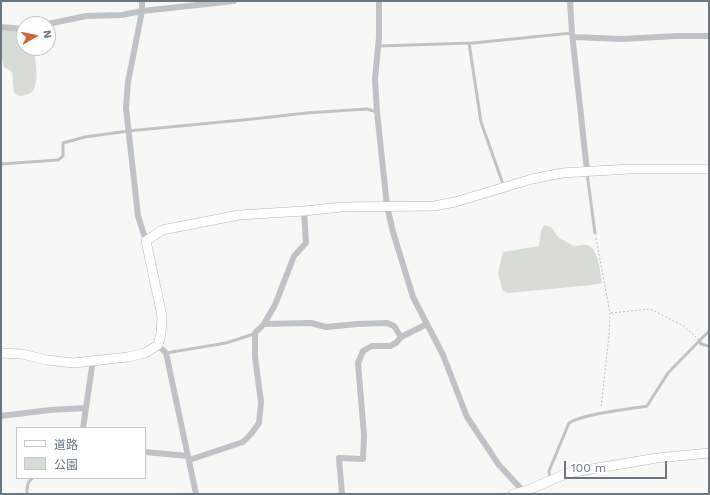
<!DOCTYPE html>
<html>
<head>
<meta charset="utf-8">
<style>
  body { margin:0 }
  #map { position:relative; width:710px; height:495px; overflow:hidden; background:#f7f8f5; font-family:"Work Sans","Noto Sans JP",sans-serif }
  canvas { display:block }
  .frame { position:absolute; inset:0; border:2px solid #697783; pointer-events:none }
  .legend { position:absolute; left:16px; top:427px; width:130px; height:52px; box-sizing:border-box; background:#fff; border:1px solid #c3c9cd; margin:0; padding:5px 7px; list-style:none; font-size:12px; color:#697783 }
  .legend li { display:flex; align-items:center; gap:8px; height:20px }
  .legend b { width:20px; border:1px solid #c3c9cd }
  .north { position:absolute; left:16px; top:16px; width:40px; height:40px; box-sizing:border-box; background:#fff; border:1px solid #c3c9cd; border-radius:50%; rotate:81deg; font-size:11px; font-weight:700; line-height:16px; text-align:center; color:#697783 }
  .north::after { content:''; display:block; margin:auto; width:14px; height:18px; background:#d46438; clip-path:polygon(50% 0,100% 100%,50% 72%,0 100%) }
  .scale { position:absolute; left:564px; top:461px; width:103px; height:18px; box-sizing:border-box; border:2px solid #697783; border-top:0; padding-left:5px; font-size:12px; line-height:14px; white-space:nowrap; color:#697783; -webkit-text-stroke:3px #fff; paint-order:stroke }
</style>
</head>
<body>
<div id="map">
<canvas width="710" height="495"></canvas>
<div class="frame"></div>
<ul class="legend">
<li><b style="height:5px;background:#fff"></b>道路</li>
<li><b style="height:11px;background:#d7dcd5"></b>公園</li>
</ul>
<div class="north">N</div>
<div class="scale">100 m</div>
</div>
<script>
const context = document.querySelector('canvas').getContext('2d');
context.lineJoin = 'round';
function fillPath(path, color) { context.fillStyle = color; context.fill(path, 'evenodd'); }
function stroke(path, color, width, dash) { context.strokeStyle = color; context.lineWidth = width; context.lineCap = dash ? 'butt' : 'round'; context.setLineDash(dash || []); context.stroke(path); }
fillPath(new Path2D(`
  M1,29L24,31V48H34C35,59 40,84 32,92C29,95 24,95 20,96L14,93L12,72L4,67L1,56Z
  M544,225L551,227L559,238L574,246C578,246 583,244 587,245C599,248 600,273 602,283L592,285L508,293L503,291L498,273L503,252L539,246L541,231Z`), '#d7dcd5');
const secondary = new Path2D(`
  M1,353L22,354L47,360L73,363L128,357L145,353L158,345L161,334L162,316L146,241L162,230L239,215L304,211L342,207L434,206L455,202L532,179L562,173L629,169H709
  M513,494L526,491L568,473L657,458L709,453`);
stroke(secondary, '#b1b6bb', 10);
stroke(new Path2D(`
  M596,238L610,313L609,335L601,408
  M611,313L650,309L682,325L696,337`), '#b9bcbe', 1, [2, 2]);
stroke(new Path2D(`
  M469,43L481,122L504,187
  M379,46L473,43L572,33
  M1,164L58,160L63,156V143L85,137L128,131L253,119L306,113L367,109L377,112
  M587,173L595,233
  M699,340L701,344L709,346
  M166,353L226,343L254,334
  M550,480L549,471L569,423C581,414 630,409 647,406L668,373L709,331
  M27,494C27,488 27,481 33,478`), '#bfc3c6', 3);
stroke(new Path2D(`
  M142,1V11L128,82L126,108L138,216L146,241
  M379,1V37L375,79L377,112L387,206L393,232L413,297L443,355L467,417L499,465L524,492
  M570,1L572,33L587,171
  M48,24L86,16L122,15L142,11L234,1
  M1,27L24,29
  M573,37L622,39L676,36H709
  M264,324L311,323L326,327L357,324L387,323L394,326L401,337
  M158,345L166,353L196,494
  M1,416L50,410L86,408
  M83,428L93,360
  M145,452L188,456
  M189,460L243,442L251,434L259,423L261,402L255,357V333L264,324L275,305L294,256L306,243L304,211
  M342,494L339,458L363,459L364,435L358,363L363,351L372,346H390L396,343L401,337L427,324`), '#bfc3c6', 6);
stroke(secondary, '#fff', 9);
</script>
</body>
</html>
